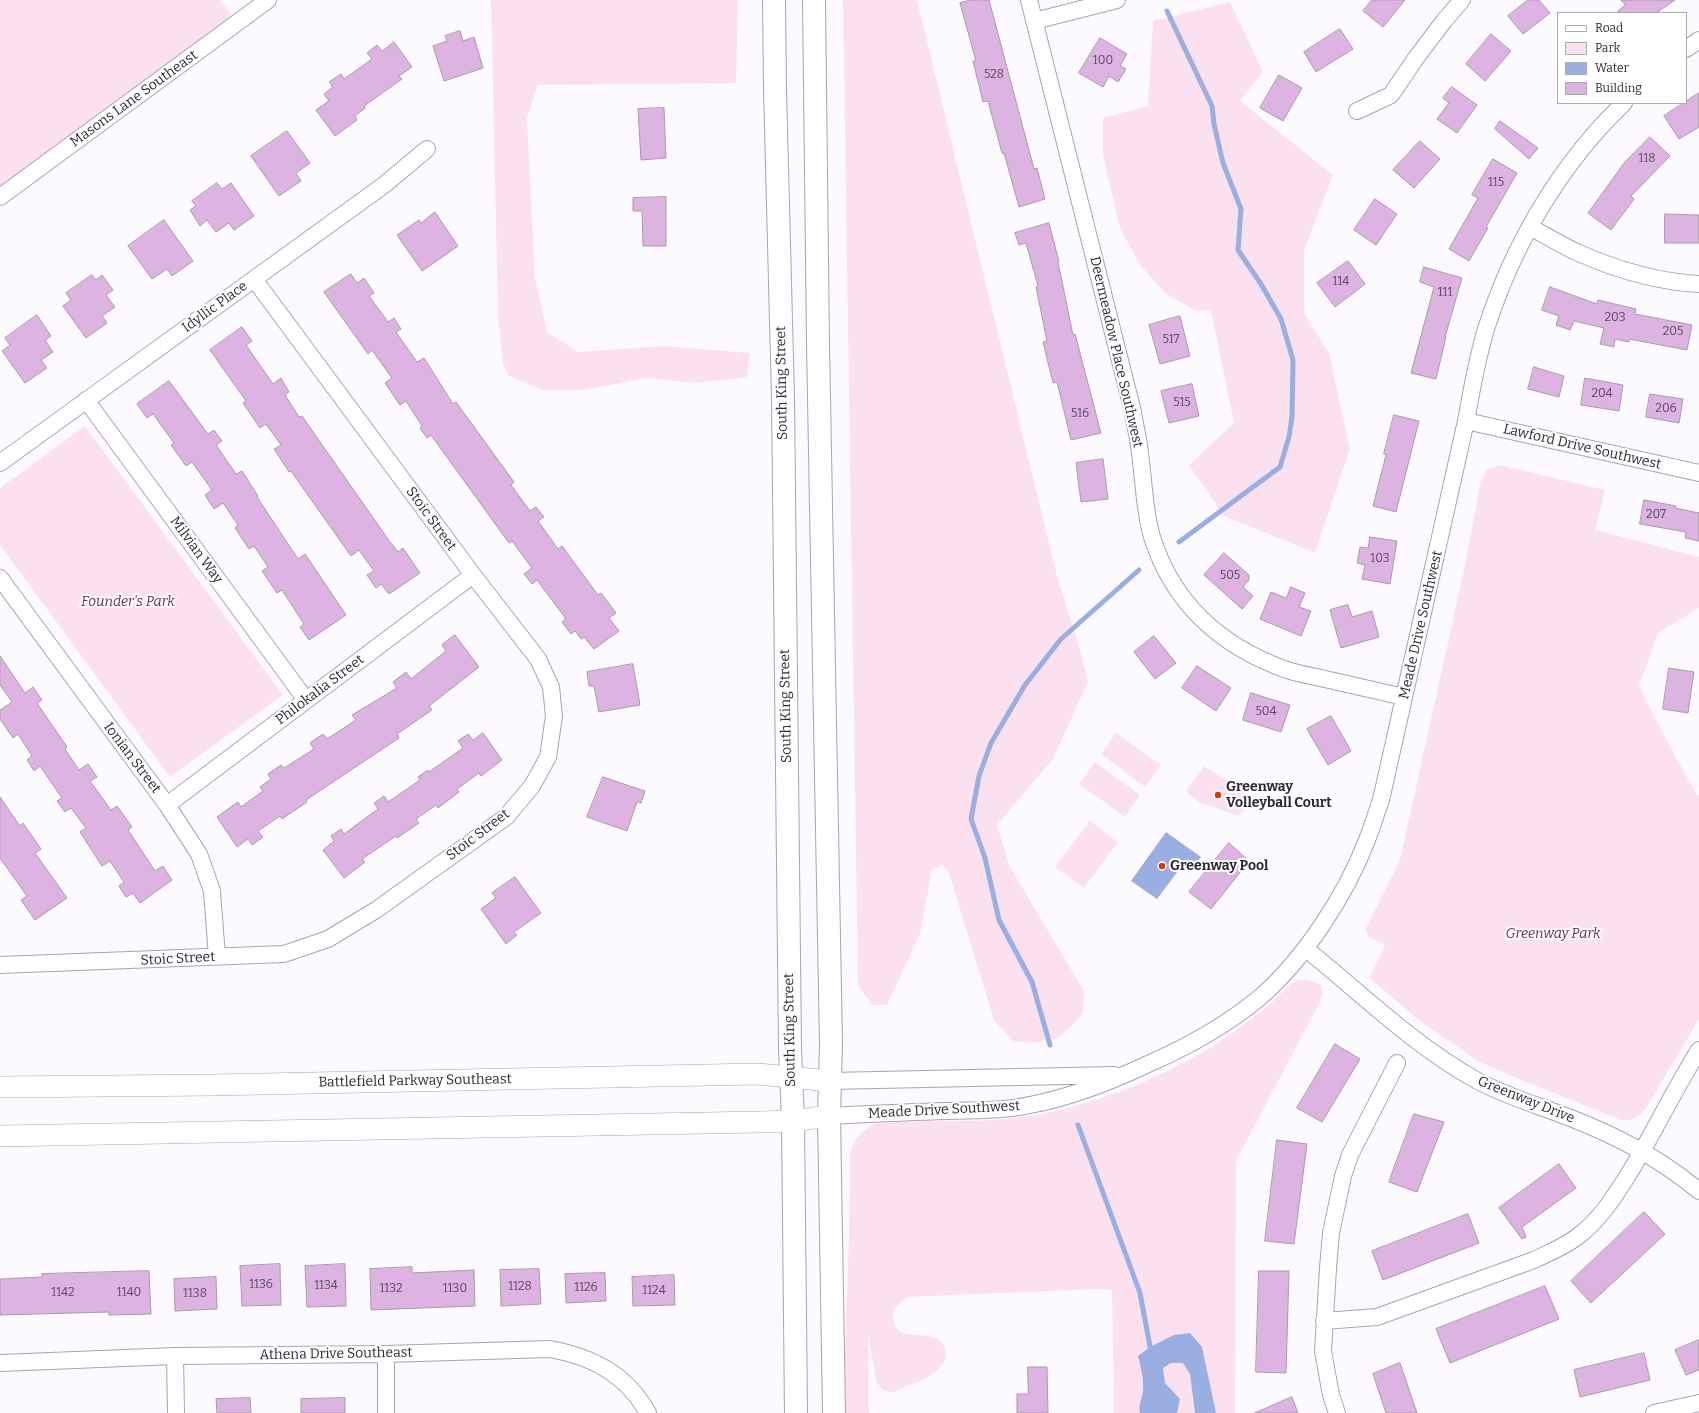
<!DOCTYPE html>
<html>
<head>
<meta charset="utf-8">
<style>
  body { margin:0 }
  #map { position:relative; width:1699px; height:1413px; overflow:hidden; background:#fcfaff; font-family:Bitter,serif }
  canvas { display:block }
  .legend { position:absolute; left:1557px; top:12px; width:130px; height:92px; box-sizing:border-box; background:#fff; border:1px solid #abaaad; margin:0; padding:5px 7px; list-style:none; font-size:12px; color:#2e2a33 }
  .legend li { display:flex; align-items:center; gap:8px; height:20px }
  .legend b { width:20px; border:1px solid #abaaad }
</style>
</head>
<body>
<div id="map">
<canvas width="1699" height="1413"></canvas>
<ul class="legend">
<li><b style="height:5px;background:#fff"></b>Road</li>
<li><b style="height:11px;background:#fbe1f0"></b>Park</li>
<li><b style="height:11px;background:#9aaee1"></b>Water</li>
<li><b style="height:11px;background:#dcb3e1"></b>Building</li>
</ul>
</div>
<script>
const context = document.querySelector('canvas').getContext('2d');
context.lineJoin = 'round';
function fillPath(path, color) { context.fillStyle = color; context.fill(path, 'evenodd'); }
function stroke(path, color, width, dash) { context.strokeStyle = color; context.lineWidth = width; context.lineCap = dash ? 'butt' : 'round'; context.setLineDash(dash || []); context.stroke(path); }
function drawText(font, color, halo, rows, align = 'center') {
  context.font = font + ' Bitter,serif'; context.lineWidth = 4; context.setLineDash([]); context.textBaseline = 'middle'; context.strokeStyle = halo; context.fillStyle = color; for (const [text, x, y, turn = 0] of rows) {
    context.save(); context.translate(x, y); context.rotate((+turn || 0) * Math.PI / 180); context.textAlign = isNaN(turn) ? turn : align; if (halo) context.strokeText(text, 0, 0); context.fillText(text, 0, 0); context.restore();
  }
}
fillPath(new Path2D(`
  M0,0H220L237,22L0,197Z
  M491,0H738L736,83L538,85L527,118L535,278L547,332L578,352L664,346L750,353L747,377L695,383L647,378L583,390H543L509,376L503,364L498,315Z
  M843,0H917L1057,576L1079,646L1088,682L1053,759L997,825L1010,867L1084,991L1083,1013L1072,1026L1058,1038L1031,1043L1013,1041L994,1020L949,873L943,865L932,870L920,934L887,1005H872L858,985Z
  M1230,2L1263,72L1240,101L1333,175L1304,250V313L1329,353L1350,449L1315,553L1224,516L1189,465L1234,423L1211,310L1196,311L1166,294L1140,265L1120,228L1103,155V118L1148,106L1153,21Z
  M85,426L283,695L170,777L0,545V488Z
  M1500,465L1605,490L1595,530L1699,557V608L1658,633L1639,686L1675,756L1697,795H1699V1019L1645,1110C1638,1118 1632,1121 1621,1120L1516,1078L1478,1061L1424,1024L1369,978L1385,945L1368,936L1366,928L1400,860L1464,570L1481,481L1487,470Z
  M1116,733L1161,765L1145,787L1101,754Z
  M1095,762L1140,795L1125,817L1079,784Z
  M1204,766L1225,779L1250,798L1239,816L1199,802L1186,791Z
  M1090,821L1118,842L1084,888L1055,867Z
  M1297,980H1307L1320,984L1323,993L1320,1002L1236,1161L1235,1413H1114L1112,1290L1100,1289L907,1297L894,1309C888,1349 929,1325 943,1344C946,1348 946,1354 946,1359C943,1363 940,1369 936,1372C924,1382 907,1384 893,1393L883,1390L877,1383L868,1336L869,1413H845L844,1376L849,1235L850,1154C854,1139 861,1132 874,1124C917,1119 961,1123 1004,1119C1069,1113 1134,1090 1191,1059C1219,1044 1245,1024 1270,1004C1279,996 1286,986 1297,980Z`), '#fbe1f0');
fillPath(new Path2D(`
  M1166,832L1201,857L1192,869L1184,863L1157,899L1131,881Z
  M1190,1333L1202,1347L1216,1413H1195L1190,1374L1183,1363H1171L1163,1368L1165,1383L1180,1399L1177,1413H1140C1138,1405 1142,1399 1143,1391C1144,1380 1141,1367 1138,1356L1150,1347L1174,1335Z`), '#9aaee1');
stroke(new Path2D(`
  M1167,11L1212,106L1214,124L1223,163L1241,209L1238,250L1261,284L1281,319L1293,360L1292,417L1289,437L1280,467L1179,542
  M1050,1045L1032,982L999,920L985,858L971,819L979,776L991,743L1025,685L1061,639L1139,570
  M1078,1125L1140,1293L1151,1352`), '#9aaee1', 5);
const building = new Path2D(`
  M971,0H989L1034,169L1037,168L1045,199L1019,207L1004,153H1002L988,101L983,102L973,61H976L960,3Z
  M1372,0H1405L1383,27L1363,11Z
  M1528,0H1539L1550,13L1523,34L1508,16Z
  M1621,0H1675L1656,13H1616L1625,5Z
  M1340,29L1353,49L1316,72L1304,52Z
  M460,31L463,41L474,37L483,68L444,81L433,46L447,41L445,36Z
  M1491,34L1511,51L1485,81L1466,64Z
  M1100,38L1127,54L1120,66L1126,69L1118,82L1109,76L1103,87L1079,73Z
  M394,42L412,67L399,76L402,79L364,106L365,108L355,116L357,120L335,136L316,110L329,101L324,94L333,87L329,82L341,74L344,79L372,59L367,53L377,45L382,51Z
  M1279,75L1302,88L1283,121L1260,108Z
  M1452,87L1477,105L1457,133L1437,119L1449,103L1443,98Z
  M1699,93V127L1679,139L1664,116Z
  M664,108L666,158L641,160L638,109Z
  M1500,121L1538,148L1529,159L1495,129Z
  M287,131L310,163L296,173L301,181L279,196L251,156Z
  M1650,137L1670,156L1631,196L1634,199L1611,230L1588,213L1625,162Z
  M1420,141L1440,159L1414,188L1393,170Z
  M1493,159L1517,173L1486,227L1488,228L1469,261L1449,249L1478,198L1472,195Z
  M217,183L222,189L231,183L254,216L234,230L229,223L216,232L207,220L200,226L190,210L196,206L192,201Z
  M666,197V246H643L642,211H633V198Z
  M1375,199L1397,214L1376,245L1354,230Z
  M435,212L458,246L422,271L397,235L419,220L421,223Z
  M1665,214L1699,215V243H1665Z
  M164,220L193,261L172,276L167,269L152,279L128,246Z
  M1049,223L1059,262H1058L1073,335L1075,334L1101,433L1071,440L1057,382L1053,383L1043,342L1047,341L1036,287L1038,286L1026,243L1019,245L1015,233Z
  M1348,261L1365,284L1335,307L1317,283Z
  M1424,267L1462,278L1445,337H1446L1436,379L1411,373L1434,287L1420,282Z
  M351,274L357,283L364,278L374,293L369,296L388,322L394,318L401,329L396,332L417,362L424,358L453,404L456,402L514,482L511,485L530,511L536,507L544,517L538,521L558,549L562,546L598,595L601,593L616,613L609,618L619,631L594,649L584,637L581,639L575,631L571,634L562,622L566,619L537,580L532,584L524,574L532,568L512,541L509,543L431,435L427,438L420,428L422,426L406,401L400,405L385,383L392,378L372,350L368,354L324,292Z
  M92,275L96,280L102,275L113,290L106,295L115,307L102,316L107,323L86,338L63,306L71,300L66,293Z
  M1550,287L1597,304L1598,300L1636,309L1635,314L1692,325L1687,350L1629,339V342L1615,339L1614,347L1600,344L1604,328L1574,321L1570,330L1556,325L1559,316L1542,310Z
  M37,315L51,336L45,340L53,352L41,360L47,368L25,383L2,351L10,345L5,338Z
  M1180,316L1190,356L1160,364L1149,325Z
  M242,327L252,341L246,345L273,384L281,378L289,392L285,395L299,417L302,416L390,542L398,552L403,548L420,573L389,594L381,584L376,588L367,575L374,571L359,550L351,556L291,471L289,472L274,449L281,445L266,424L260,428L243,403L246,401L210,350Z
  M1534,367L1564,376L1559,397L1528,389Z
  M1585,378L1623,385L1619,411L1581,405Z
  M169,381L208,434L214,430L222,441L216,445L236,474L242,471L258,496L257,497L298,559L305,554L346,615L309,640L300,627L304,624L282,590L277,593L262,571L268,567L254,546L249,549L235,528L238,525L223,503L214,509L205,495L212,490L192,462L186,466L171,445L174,443L153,414L147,418L137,404Z
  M1192,384L1199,416L1169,423L1161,391Z
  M1650,394L1683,399L1679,423L1646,417Z
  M1394,415L1419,421L1396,512L1373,506L1386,455L1384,454Z
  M1103,459L1108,499L1081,502L1076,463Z
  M1644,500L1676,506L1675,508L1699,513V541L1685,538L1686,532L1640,524Z
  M1370,537L1397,541L1390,584L1362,579L1365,565L1357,563L1360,547L1368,548Z
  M1224,553L1249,575V580L1243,587L1253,596L1242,609L1204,575Z
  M1291,587L1305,593L1299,607L1311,611L1301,636L1260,619L1271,592L1286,598Z
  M1348,605L1352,617L1372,611L1379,637L1341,648L1330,610Z
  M455,635L479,667L429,706L432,710L397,734L399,738L306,800L307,802L282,819L280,816L258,831L263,837L252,845L248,839L237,847L217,817L238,802L241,807L263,791L260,787L271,779L268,774L281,765L284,768L314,749L310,743L323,734L327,739L356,720L352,715L397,688L393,682L406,672L411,679L446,651L442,645Z
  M1154,636L1176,663L1155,679L1134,652Z
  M0,656L25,693L33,687L42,700L37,703L67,747L65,749L79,770L88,764L97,777L90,781L111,810L117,806L132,827L128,830L155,871L163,866L172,880L140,903L133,893L126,897L119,886L124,882L110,861L102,866L80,832L86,828L71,808L65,812L57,801L62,798L40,766L34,771L27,760L32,756L18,734L13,738L0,719V710L12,702L0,685Z
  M633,664L640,705L599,712L594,686H589L587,672Z
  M1197,666L1231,688L1216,711L1182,688Z
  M1669,668L1694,672L1688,713L1663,709Z
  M1251,693L1290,705L1281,732L1243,720Z
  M1331,716L1351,751L1328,765L1307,729Z
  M483,733L502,760L481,776L479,773L457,789L459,792L438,808L436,805L416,819L419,823L397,838L396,836L362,859L365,862L344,878L323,850L334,841L331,836L341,829L344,834L378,809L374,803L384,796L388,802L420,780L418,777L428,770L429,772L463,748L458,741L468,734L473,740Z
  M603,777L645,791L641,803L637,802L627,831L587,817Z
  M0,797L20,826L23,823L41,849L35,853L67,898L35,920L21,900L27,896L0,858Z
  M1229,843L1249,861L1211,909L1189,892Z
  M515,877L541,913L514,932L517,935L506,944L481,909L496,898L492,893Z
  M1335,1044L1360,1059L1322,1122L1297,1108Z
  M1414,1114L1444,1122L1417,1192L1389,1182Z
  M1277,1140L1307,1144L1294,1244L1265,1241Z
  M1559,1164L1576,1188L1522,1227L1526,1237L1522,1239L1499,1208Z
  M1644,1212L1665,1234L1591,1303L1571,1281Z
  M1468,1214L1479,1243L1383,1280L1372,1251Z
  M280,1264L281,1305L242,1306L240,1266Z
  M345,1264L346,1306L307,1307L305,1266Z
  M412,1267V1273L474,1270L475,1306L371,1310L370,1269Z
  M539,1269L541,1304L501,1306L500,1270Z
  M149,1271L151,1314L109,1315V1312L0,1315V1279L42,1277V1274Z
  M1259,1271H1289L1286,1373L1256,1372Z
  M605,1273L606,1301L566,1303L565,1274Z
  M674,1275L675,1305L633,1306L632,1277Z
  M216,1277L217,1309L175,1311L174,1279Z
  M1545,1286L1559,1319L1450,1363L1436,1329Z
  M1699,1340V1370L1686,1375L1675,1350Z
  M1644,1353L1650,1380L1580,1397L1574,1370Z
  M1400,1363L1417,1413H1386L1373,1374Z
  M1028,1367H1047L1048,1413H1017V1394H1028Z
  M1292,1397L1298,1413H1255Z
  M250,1398L251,1413H217L216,1399Z
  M345,1398V1413H301V1399Z`);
fillPath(building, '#dcb3e1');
stroke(building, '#aa9aab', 1);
const minor = new Path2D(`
  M1029,0L1133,412C1135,426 1139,440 1140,454C1144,481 1144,510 1152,537C1173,604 1222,647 1287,670C1299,674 1312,676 1325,679C1351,685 1378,691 1404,697
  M1034,21L1117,0
  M1686,49L1699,40
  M1357,111L1391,95L1416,58L1444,21L1462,0
  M0,197L268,0
  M1530,227C1547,236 1564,247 1581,254C1618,270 1659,282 1699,284
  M86,400L306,700
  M1466,421L1699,473
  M0,463L384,185L427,149
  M0,578L167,805L199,854L212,891L217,957
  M167,805L473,575
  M1306,949C1361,993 1413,1045 1476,1080C1505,1096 1537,1105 1568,1117C1615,1135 1661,1159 1699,1191
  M0,965L284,954L328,939L376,910L506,817L532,786L548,757L554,716L551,687L538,659L473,575L254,279
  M830,1081L1115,1075
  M829,1116C869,1114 908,1112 947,1111C975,1110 1003,1111 1030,1105C1072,1097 1110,1082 1148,1064C1187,1047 1225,1026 1258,999C1303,961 1346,895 1367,840C1372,827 1376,814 1381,800L1466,421C1472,389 1477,357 1487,326C1514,243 1561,163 1624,103
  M1324,1321L1377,1317L1534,1260C1548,1253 1564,1247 1577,1237C1600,1220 1615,1196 1630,1172C1654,1132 1674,1090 1699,1050
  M386,1354V1413
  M175,1356L176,1413
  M0,1363L175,1356L386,1354L550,1349C593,1357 626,1374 648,1413
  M1337,1413L1331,1395L1323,1351L1328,1268L1331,1233L1343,1176L1350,1155L1397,1063
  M1654,1413L1699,1403`);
const major = new Path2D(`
  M0,1087L213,1085L758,1074L830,1081
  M0,1136L760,1122L793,1121L829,1116`);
const highway = new Path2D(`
  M774,0L775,89L783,398L790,1049L793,1121L796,1413
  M814,0L818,344L831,1045L829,1116L834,1413`);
stroke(minor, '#aaa2b6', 18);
stroke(major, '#aaa2b6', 22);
stroke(highway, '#aaa2b6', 24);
stroke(minor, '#fff', 16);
stroke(major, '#fff', 21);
stroke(highway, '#fff', 22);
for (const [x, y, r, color] of [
  [1218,795,4,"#c84010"],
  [1162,866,4,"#c84010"]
]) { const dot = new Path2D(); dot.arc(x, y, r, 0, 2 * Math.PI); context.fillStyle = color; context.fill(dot); stroke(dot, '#fff', 1.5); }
drawText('12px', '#5a4c5e', null, [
  ["100",1103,61],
  ["528",994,75],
  ["118",1647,159],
  ["115",1496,183],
  ["114",1341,282],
  ["111",1445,293],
  ["203",1615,318],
  ["205",1673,332],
  ["517",1171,340],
  ["204",1602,394],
  ["515",1182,403],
  ["206",1666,409],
  ["516",1080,414],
  ["207",1656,515],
  ["103",1380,559],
  ["505",1230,576],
  ["504",1266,712],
  ["1136",261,1285],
  ["1134",326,1286],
  ["1128",520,1287],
  ["1126",586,1288],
  ["1132",391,1289],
  ["1130",455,1289],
  ["1124",654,1291],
  ["1142",63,1293],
  ["1140",129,1293],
  ["1138",195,1294]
]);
drawText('14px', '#2e2a33', '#fff', [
  ["Masons Lane Southeast",134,99,-36],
  ["Idyllic Place",215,307,-36],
  ["Deermeadow Place Southwest",1116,352,77],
  ["South King Street",782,383,-91],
  ["Lawford Drive Southwest",1582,447,13],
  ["Stoic Street",431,519,54],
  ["Milvian Way",196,550,54],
  ["Meade Drive Southwest",1421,625,-77],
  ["Philokalia Street",320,690,-37],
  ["South King Street",786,706,-91],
  ["Ionian Street",132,758,53],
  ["Stoic Street",478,835,-37],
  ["Stoic Street",178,959,-3],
  ["South King Street",790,1030,-91],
  ["Battlefield Parkway Southeast",415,1081,-1],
  ["Greenway Drive",1526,1100,22],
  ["Meade Drive Southwest",944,1110,-3],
  ["Athena Drive Southeast",336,1354,-1]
]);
drawText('italic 14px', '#6c2c58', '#fff', [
  ["Founder's Park",128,602],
  ["Greenway Park",1553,934]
]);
drawText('bold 14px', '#2e2a33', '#fff', [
  ["Greenway",1226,787],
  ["Volleyball Court",1226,803],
  ["Greenway Pool",1170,866]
], 'left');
</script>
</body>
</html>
